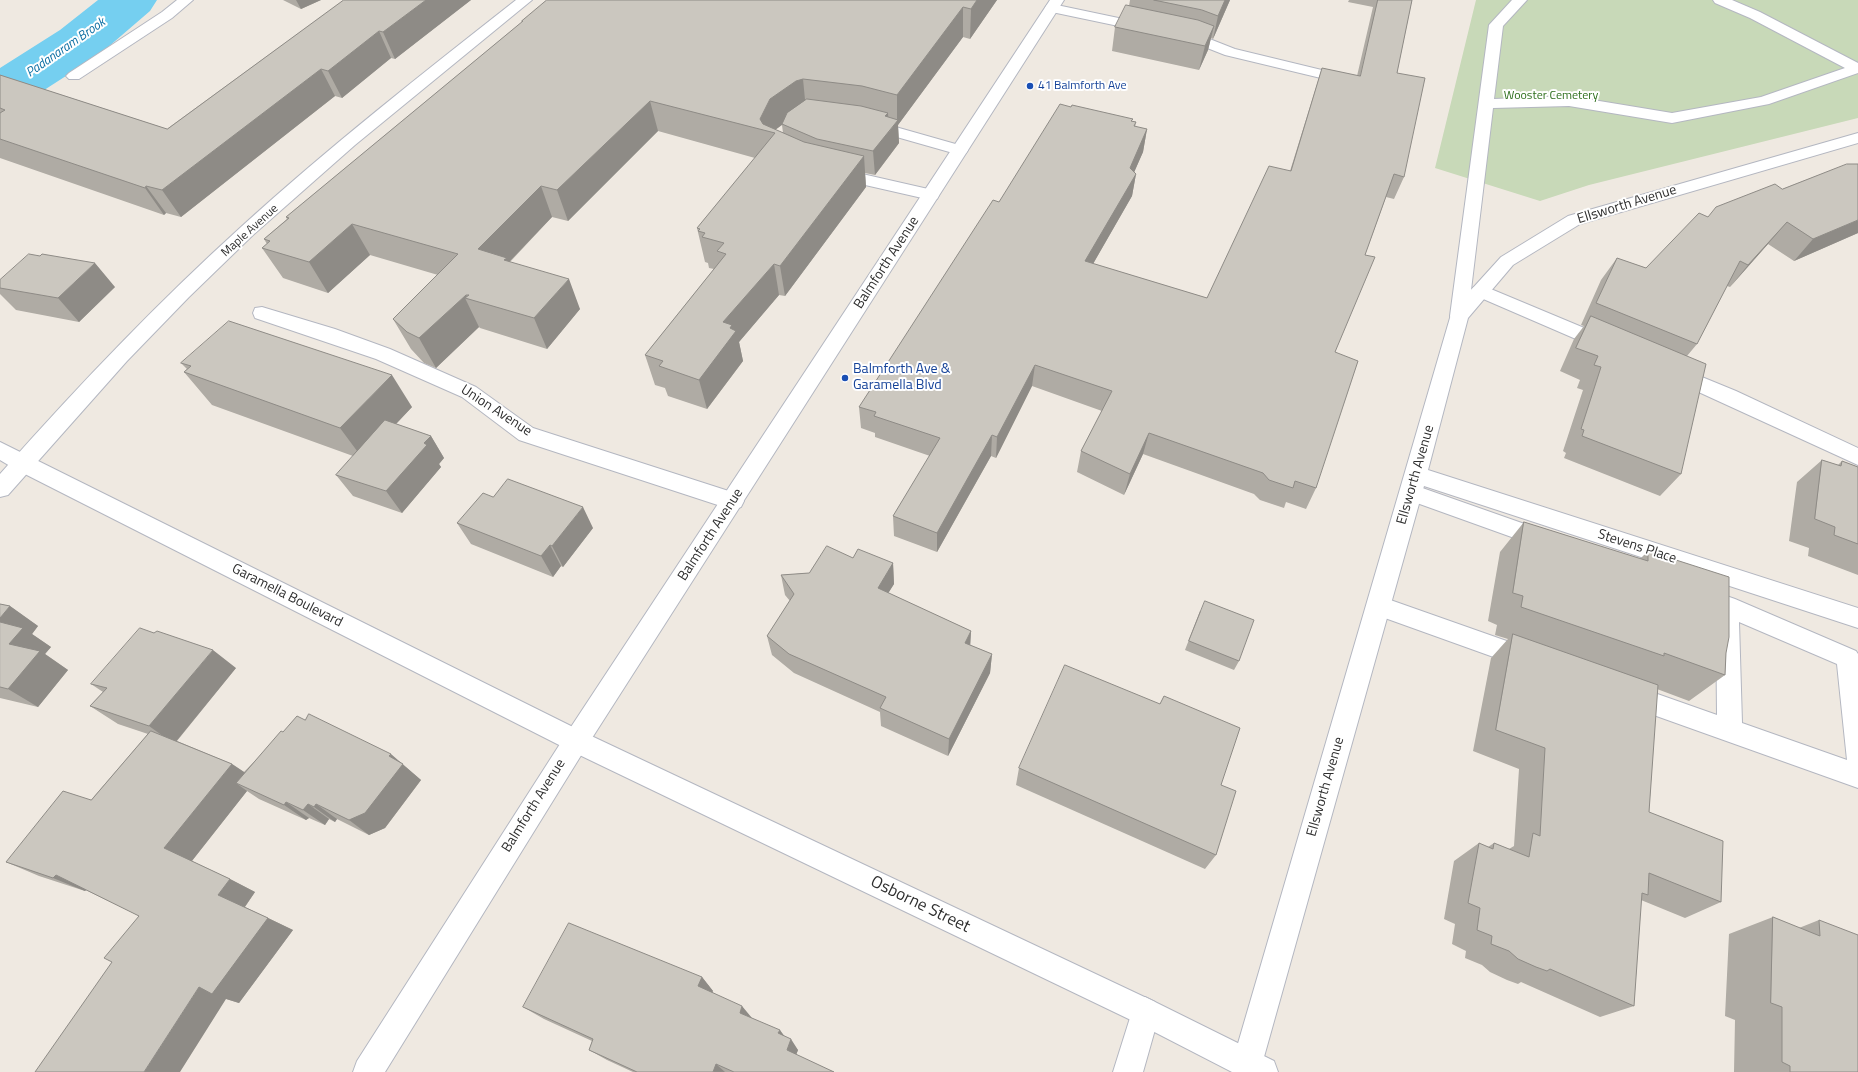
<!DOCTYPE html>
<html>
<head>
<meta charset="utf-8">
<style>
  body { margin:0 }
  canvas { display:block; background:#efe9e1 }
</style>
</head>
<body>
<canvas width="1858" height="1072"></canvas>
<script>
const context = document.querySelector('canvas').getContext('2d');
context.lineJoin = 'round';
function fillPath(path, color) { context.fillStyle = color; context.fill(path, 'evenodd'); }
function stroke(path, color, width, dash) { context.strokeStyle = color; context.lineWidth = width; context.lineCap = dash ? 'butt' : 'round'; context.setLineDash(dash || []); context.stroke(path); }
function drawText(font, color, halo, rows, align = 'center') {
  context.font = font + ' "Titillium Web",sans-serif'; context.lineWidth = 4; context.setLineDash([]); context.textBaseline = 'middle'; context.strokeStyle = halo; context.fillStyle = color; for (const [text, x, y, turn = 0] of rows) {
    context.save(); context.translate(x, y); context.rotate((+turn || 0) * Math.PI / 180); context.textAlign = isNaN(turn) ? turn : align; if (halo) context.strokeText(text, 0, 0); context.fillText(text, 0, 0); context.restore();
  }
}
fillPath(new Path2D(`
  M1476,0H1858V118L1589,185L1540,201L1435,168Z`), '#c8d9b8');
fillPath(new Path2D(`
  M98,0H157L150,11L100,54L21,105L0,110V68L60,30Z`), '#75cff0');
const service = new Path2D(`
  M177,0H193L172,18L79,79H69L66,76L69,73L162,12Z
  M1512,0H1527L1503,26L1494,99L1569,96L1672,113L1761,97L1845,68L1750,18L1715,3L1713,0H1732L1760,12L1858,63V73L1769,104L1672,123L1569,106L1493,108L1471,290L1474,287L1480,285L1486,287L1613,340L1616,345L1613,350L1606,352L1474,295L1471,292L1468,316L1466,321L1459,322L1452,321L1450,316L1489,25Z
  M1052,4L1147,24L1152,25L1154,28L1152,31L1147,32L1047,11L1045,8L1047,5Z
  M1181,31L1202,36L1235,49L1330,72L1332,75L1330,78L1325,79L1225,55L1192,42L1176,38L1174,35L1176,32Z
  M871,120L966,147L968,150L966,153L960,155L865,128L863,125L865,122Z
  M836,168L937,191L939,195L937,199L931,200L830,177L828,173L830,169Z
  M1675,366L1736,391L1858,448V465L1668,378L1665,373L1668,368Z
  M1411,484L1553,534L1556,540L1553,546L1545,549L1403,498L1400,492L1403,486Z
  M1701,587L1735,599L1856,651L1858,654V788L1620,703L1617,695L1620,687L1629,684L1717,715L1716,612L1693,604L1690,597L1693,590ZM1739,622L1837,664L1847,760L1742,723Z
  M1379,596L1535,651L1539,658L1535,665L1527,669L1371,613L1367,606L1371,599Z`);
const minor = new Path2D(`
  M516,0H532L355,145L253,235L189,297L127,361L8,495L0,497V474C76,388 156,304 241,227C329,147 423,73 516,0Z
  M1858,133V143L1580,224L1513,265L1468,318L1428,470L1858,608V628L1424,486L1262,1064L1259,1072H1235L1232,1064L1452,311L1501,257L1568,216Z
  M262,307L335,329L390,349L476,387L533,428L741,495L744,501L741,507L733,510L519,440L462,397L376,359L255,318L253,313L255,308Z
  M1145,997L1155,1002L1160,1012L1143,1072H1113L1135,1002Z`);
const tertiary = new Path2D(`
  M1050,0H1064L585,749L385,1072H353L357,1061L567,733Z`);
const secondary = new Path2D(`
  M0,442L585,733L1155,1002L1274,1061L1278,1072H1232L1135,1022L567,749L15,469L0,460Z`);
stroke(service, '#b4b7c1', 2);
stroke(minor, '#b4b7c1', 2);
stroke(tertiary, '#b4b7c1', 2);
stroke(secondary, '#b4b7c1', 2);
fillPath(service, '#fff');
fillPath(minor, '#fff');
fillPath(tertiary, '#fff');
fillPath(secondary, '#fff');
fillPath(new Path2D(`
  M283,0H321L301,9Z
  M344,0H471L395,59L391,58L342,98L335,96L181,217L166,213L164,215L0,158V75L167,129Z
  M547,0H997L970,39L963,37L898,125L899,143L875,175L865,173L866,187L785,296L779,295L739,342L743,361L707,409L668,396L665,388L655,385L645,355L714,269L709,268L708,263L705,262L697,228L755,158L658,131L568,221L552,217L510,262L580,309L547,349L480,328L479,327L436,368L424,363L411,349L393,319L438,275L370,255L328,293L283,278L262,248L267,244L264,239L287,219L286,217L522,22V21ZM782,125L783,133L775,130Z
  M1130,0H1230L1213,39L1211,38L1208,50L1199,70L1112,51L1115,27L1129,6Z
  M1349,0H1412L1397,73L1404,177L1394,199L1386,197L1365,255L1335,352L1316,488L1306,509L1286,502L1284,508L1260,500L1254,494L1143,454L1124,495L1077,472L1081,451L1102,411L1032,386L996,458L991,456L937,552L894,536L893,516L930,456L875,437V433L861,428L859,407L999,202L1132,121L1136,122L1135,127L1147,129L1143,152L1134,172L1136,174L1132,196L1093,264L1207,298L1290,171L1322,68L1357,76L1373,7L1348,2Z
  M1782,189L1858,233L1794,261L1768,244L1730,287L1727,286L1697,344L1687,356L1681,474L1660,496L1564,458L1566,453L1563,451L1583,390L1577,388L1580,380L1560,371L1574,339L1584,326L1581,325L1601,280L1617,258L1646,268L1708,217Z
  M0,280L115,287L79,322L16,310L0,294Z
  M181,363L412,407L396,424L431,436L444,458L439,464L441,467L402,513L353,496L336,475L353,456L212,405L184,372L187,369Z
  M1822,460L1838,465L1842,461L1858,467V575L1808,556L1809,548L1789,541L1797,482Z
  M493,497L593,528L563,567L561,566L553,577L471,544L457,523Z
  M1524,522L1640,559L1648,551L1726,653L1725,675L1689,701L1657,689L1649,812L1721,902L1685,918L1641,900L1634,1006L1600,1017L1521,982L1518,984L1507,980L1490,972L1482,965L1465,958L1466,951L1452,944L1455,924L1444,919L1454,861L1479,843L1488,847L1494,843L1509,849L1514,846L1519,769L1473,751L1491,658L1508,639L1495,635L1497,625L1488,621L1500,552Z
  M853,558L893,563L894,584L888,593L971,631L970,645L992,654L990,673L948,756L881,726L880,712L794,673L772,655L767,636L790,601L785,595L781,575L809,573Z
  M0,604L10,606L38,626L32,634L51,647L45,654L68,670L38,707L0,698Z
  M1200,611L1239,661L1234,670L1185,650Z
  M236,668L177,741L232,764L244,772L283,732L305,720L401,763L421,780L385,828L369,835L337,819L335,822L329,819L325,825L309,818L306,820L259,799L247,791L192,861L230,879L255,892L245,907L293,930L239,1003L112,962L139,916L86,890L85,891L39,876L6,862L91,800L148,734L118,724L90,706L103,692L91,684Z
  M1164,696L1221,785L1216,855L1205,869L1016,785L1019,768L1160,704Z
  M1773,917L1799,928L1819,920L1858,1072H1734L1735,1020L1725,1016L1729,934Z
  M702,977L713,991L712,992L752,1018L784,1036L798,1050L796,1055L834,1072H633L607,1060L589,1050L592,1041L544,1019L523,1007Z`), '#afaba4');
fillPath(new Path2D(`
  M296,0H321L301,9Z
  M426,0H471L395,59L383,32Z
  M977,0H997L970,39L971,9Z
  M1225,0H1230L1213,39L1218,16Z
  M963,7V37L898,125L899,143L875,175L873,151L885,116L888,113L889,132L897,121V95Z
  M1214,26L1208,50L1199,70L1205,46Z
  M379,31L391,58L342,98L328,71Z
  M321,69L335,96L181,217L162,190Z
  M803,79L806,110L799,112L775,130H762L760,119L770,99L796,81Z
  M650,101L658,131L568,221L557,190Z
  M1147,129L1143,152L1126,191L1130,168Z
  M864,156L866,187L785,296L780,266Z
  M1136,174L1132,196L1082,283L1085,261Z
  M146,186L166,213L164,215L145,188Z
  M541,186L552,217L509,262L478,249Z
  M1858,220V233L1794,261L1813,239Z
  M1787,222L1768,244L1730,287L1748,265Z
  M352,224L370,255L328,293L309,262Z
  M95,263L115,287L79,322L58,298Z
  M774,264L779,295L739,342L743,361L707,409L699,380L723,322Z
  M569,279L580,309L547,349L534,318Z
  M466,295L469,299L465,298L479,327L436,368L419,338Z
  M1035,365L1032,386L996,458L997,437Z
  M392,375L412,407L363,459L340,428Z
  M1149,433L1143,454L1124,495L1130,474Z
  M992,435L991,456L937,552V533Z
  M431,436L444,458L439,464L441,467L402,513L386,491L424,443Z
  M583,507L593,528L563,567L552,546Z
  M550,545L561,566L553,577L541,556Z
  M893,563L894,584L879,608L878,588Z
  M10,606L38,626L32,634L51,647L45,654L68,670L38,707L8,689L9,644L0,624V618Z
  M971,631L970,650L965,643Z
  M213,650L236,668L174,744L149,726Z
  M992,654L990,673L948,756L949,739Z
  M391,754L421,780L385,828L369,835L349,820Z
  M232,764L256,780L236,783L247,791L191,862L164,848Z
  M286,802L309,818L306,820L284,805Z
  M308,804L329,819L325,825L303,810Z
  M316,804L337,819L335,822L314,807Z
  M56,875L88,888L85,891L53,878Z
  M230,879L255,892L244,908L218,895Z
  M268,918L293,930L239,1003L226,999L180,1072H144L199,987Z
  M702,977L713,991L709,999L698,986Z
  M742,1006L752,1018L740,1013Z
  M780,1030L788,1041L778,1033Z
  M791,1039L798,1050L794,1060L787,1050Z
  M716,1064L725,1072H713Z`), '#8e8b86');
const building = new Path2D(`
  M344,0H426L383,32L379,31L328,71L321,69L162,190L146,186L145,188L0,139V113L5,110L0,108V75L167,129Z
  M547,0H977L971,9L963,7L897,95L862,86L803,79L796,81L770,99L760,119L763,124L804,142L864,156L780,266L774,264L723,322L732,325L730,328L736,331L699,380L659,366L663,361L645,355L726,254L717,251L724,243L702,237L705,233L698,231L700,229L697,228L775,133L650,101L557,190L541,186L478,249L507,258L504,260L569,279L534,318L465,298L469,295H466L419,338L407,332L393,319L458,254L352,224L309,262L262,248L270,241L264,239L289,218L286,217L523,21H522Z
  M1154,0H1225L1218,16L1202,10Z
  M1378,0H1412L1397,73L1425,78L1404,177L1394,174L1365,255L1375,257L1335,352L1358,361L1316,488L1295,481L1293,488L1269,480L1263,473L1149,433L1130,474L1081,451L1112,391L1035,365L997,437L992,435L937,533L893,516L940,438L874,416L876,412L859,407L993,200L999,202L1060,104L1071,107L1072,105L1133,119L1131,121L1136,122L1134,126L1147,129L1130,168L1136,174L1085,261L1207,298L1269,166L1291,171L1322,68L1360,76Z
  M1126,5L1198,20L1214,26L1205,46L1115,27Z
  M807,99L861,106L888,113L885,116L898,120L873,151L817,139L782,124L787,113Z
  M1847,164H1858V220L1813,239L1787,222L1748,265L1740,261L1697,344L1596,303L1617,258L1646,268L1699,213L1708,217L1716,207L1775,184L1782,189Z
  M29,254L40,256L42,254L95,263L58,298L0,288V280Z
  M1591,316L1706,364L1681,474L1582,436L1584,430L1581,429L1601,367L1594,365L1598,356L1576,348Z
  M229,321L392,375L340,428L184,372L191,366L181,363Z
  M385,420L431,436L424,443L427,445L386,491L336,475Z
  M1822,460L1841,466L1842,461L1858,467V544L1834,535L1835,527L1815,519Z
  M508,479L583,507L552,546L550,545L541,556L457,523L483,493L493,497Z
  M1524,522L1648,561V551L1729,577V637L1726,653L1725,675L1664,653V656L1521,607L1523,596L1513,593Z
  M827,546L853,558L858,549L893,563L878,588L971,631L965,643L992,654L949,739L880,708L886,697L789,654L767,636L794,594L781,575L809,573Z
  M1205,601L1254,620L1239,661L1189,641Z
  M0,604L10,606L0,618Z
  M0,622L23,628L9,644L40,651L8,689L0,687Z
  M140,628L154,633L157,631L213,650L149,726L90,706L107,688L91,684Z
  M1513,634L1658,685L1649,812L1723,841L1721,902L1649,873L1648,895L1642,893L1634,1006L1550,969L1547,971L1536,967L1518,959L1509,951L1491,944L1492,936L1477,930L1480,908L1468,903L1479,843L1493,849L1494,843L1529,857L1533,833L1540,836L1545,748L1496,730Z
  M1065,665L1160,704L1164,696L1240,728L1221,785L1236,791L1216,855L1019,768Z
  M309,714L391,754L389,756L403,764L365,813L349,820L316,804L314,807L308,804L303,810L286,802L284,805L236,783L281,731L283,732L297,716L305,720Z
  M151,731L232,764L164,848L230,879L218,895L268,918L212,994L199,987L144,1072H35L112,962L104,958L139,916L56,875L53,878L6,862L63,791L91,800Z
  M1773,917L1820,936L1819,920L1858,935V1072H1790V1066L1782,1062V1007L1771,1003Z
  M569,923L702,977L698,986L742,1006L740,1013L780,1030L778,1033L791,1039L787,1050L834,1072H734L716,1064L713,1072H637L589,1050L593,1039L523,1007Z`);
fillPath(building, '#cbc7bf');
stroke(building, '#8e8b86', 1);
for (const [x, y, r, color] of [
  [1030,86,4,"#1a4fb4"],
  [845,378,4,"#1a4fb4"]
]) { const dot = new Path2D(); dot.arc(x, y, r, 0, 2 * Math.PI); context.fillStyle = color; context.fill(dot); stroke(dot, '#fff', 1.5); }
drawText('12px', '#164399', '#fff', [
  ["41 Balmforth Ave",1038,86]
], 'left');
drawText('12px', '#2c6e1b', '#fff', [
  ["Wooster Cemetery",1551,96]
]);
drawText('12px', '#2e2e2e', '#fff', [
  ["Maple Avenue",250,231,-42]
]);
drawText('italic 13px', '#0d6fa3', '#fff', [
  ["Padanaram Brook",66,48,-35]
]);
drawText('14px', '#2e2e2e', '#fff', [
  ["Ellsworth Avenue",1627,205,-17],
  ["Balmforth Avenue",887,263,-57],
  ["Union Avenue",496,411,33],
  ["Ellsworth Avenue",1416,475,-74],
  ["Balmforth Avenue",711,535,-57],
  ["Stevens Place",1637,547,18],
  ["Garamella Boulevard",287,596,27],
  ["Ellsworth Avenue",1326,787,-74],
  ["Balmforth Avenue",534,806,-58]
]);
drawText('14px', '#164399', '#fff', [
  ["Balmforth Ave &",853,370],
  ["Garamella Blvd",853,386]
], 'left');
drawText('17px', '#2e2e2e', '#fff', [
  ["Osborne Street",920,905,26]
]);
</script>
</body>
</html>
